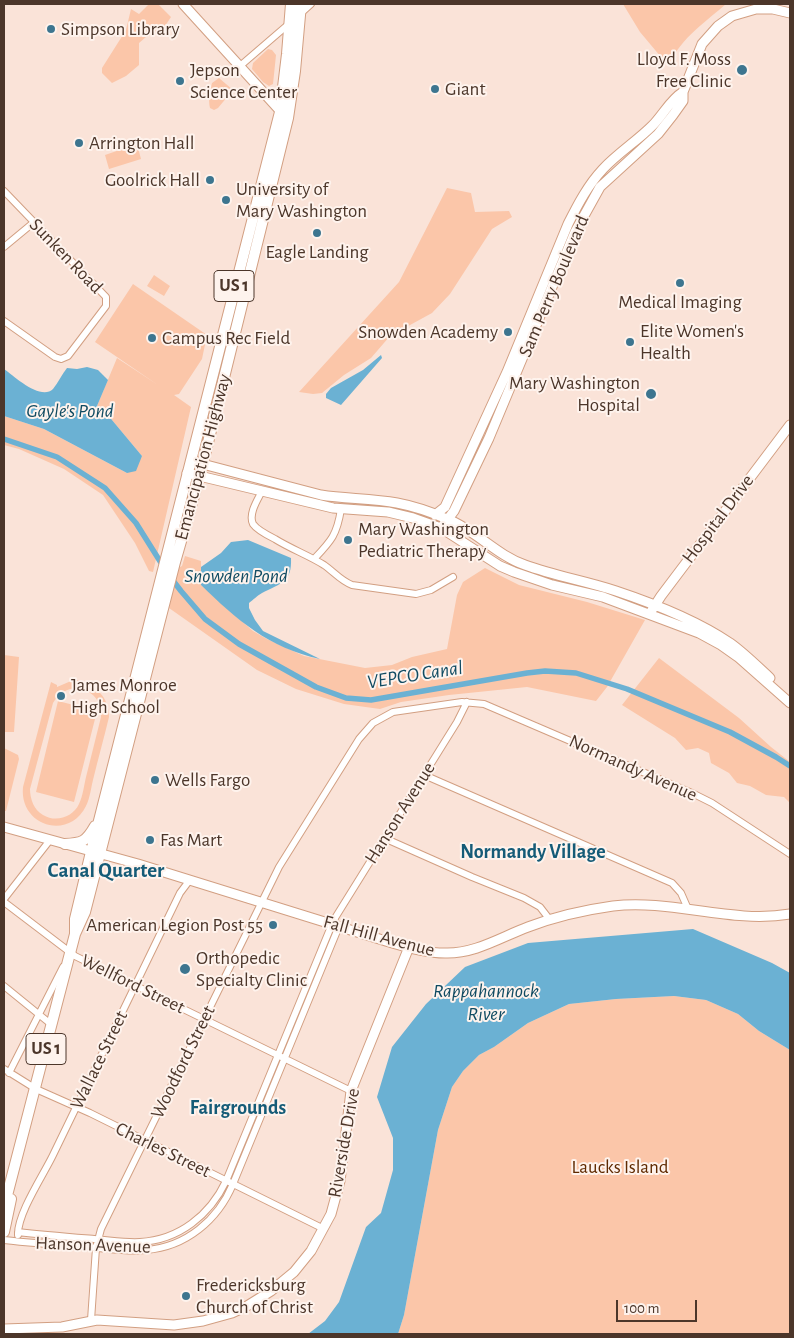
<!DOCTYPE html>
<html>
<head>
<meta charset="utf-8">
<style>
  body { margin:0 }
  #map { position:relative; width:794px; height:1338px; overflow:hidden; background:#fae3d8; font-family:"Alegreya Sans",sans-serif }
  canvas { display:block }
  .frame { position:absolute; inset:0; border:5px solid #4c362a; pointer-events:none }
  .scale { position:absolute; left:616px; top:1300px; width:81px; height:22px; box-sizing:border-box; border:2px solid #4c362a; border-top:0; padding-left:6px; font-size:15px; line-height:18px; white-space:nowrap; color:#4c362a; -webkit-text-stroke:4px #fef3ed; paint-order:stroke }
</style>
</head>
<body>
<div id="map">
<canvas width="794" height="1338"></canvas>
<div class="frame"></div>
<div class="scale">100 m</div>
</div>
<script>
const context = document.querySelector('canvas').getContext('2d');
context.lineJoin = 'round';
function fillPath(path, color) { context.fillStyle = color; context.fill(path, 'evenodd'); }
function stroke(path, color, width, dash) { context.strokeStyle = color; context.lineWidth = width; context.lineCap = dash ? 'butt' : 'round'; context.setLineDash(dash || []); context.stroke(path); }
function drawText(font, color, halo, rows, align = 'center') {
  context.font = font + ' "Alegreya Sans",sans-serif'; context.lineWidth = 4; context.setLineDash([]); context.textBaseline = 'middle'; context.strokeStyle = halo; context.fillStyle = color; for (const [text, x, y, turn = 0] of rows) {
    context.save(); context.translate(x, y); context.rotate((+turn || 0) * Math.PI / 180); context.textAlign = isNaN(turn) ? turn : align; if (halo) context.strokeText(text, 0, 0); context.fillText(text, 0, 0); context.restore();
  }
}
fillPath(new Path2D(`
  M149,4H158L171,17L161,32L146,37L139,43V65L126,76L112,83L102,73V68L126,30L131,9L139,14Z
  M623,4H726C710,18 678,41 672,61L666,63L640,32Z
  M268,49L272,50L276,55L273,84L269,86L263,82L252,69L253,63Z
  M219,78L233,90L218,108L214,110L210,108C208,99 210,92 212,83Z
  M137,144L141,159L109,169L105,155Z
  M447,188L471,193L475,212L509,211L512,217L492,229L450,294L432,313L390,336L371,358L344,375L322,393L313,394L299,392L399,282Z
  M154,275L170,286L164,296L147,286Z
  M133,284L207,335L202,359L179,394L174,395L191,407L153,572L149,571L135,543L103,495L64,469L19,449L4,445V416L44,429L127,473L142,456L107,414L97,406L117,358L158,385L95,342Z
  M185,556L201,561V585L253,631L267,639L304,656L365,668L392,665L412,657L447,649L457,595L463,582L485,568L519,585L587,602L645,620L607,687L596,701L527,687L449,695L401,702L380,709L344,704L296,689L257,670L169,608L178,568L182,566Z
  M4,655L19,657L14,732H4Z
  M659,658L739,718L771,747L790,762V803L784,797L766,795L750,786L737,783L729,773L711,763L709,753L698,748L686,750L675,738L622,705Z
  M77,680C96,685 109,697 109,717C104,738 98,759 93,780C91,788 90,798 86,806C69,841 19,826 23,787L51,682L57,685V687L71,681ZM77,688C93,691 101,700 101,717C96,737 91,757 86,777C84,785 83,796 79,804C73,817 56,823 43,815C34,810 30,799 30,789L53,703C59,693 66,689 77,688Z
  M58,701L97,711L74,802L36,792Z
  M4,748L18,755L19,759L6,811H4Z
  M674,996L706,1000L738,1014L759,1031L790,1050V1334H398L404,1315L438,1130L452,1087L463,1071L479,1055L494,1047L528,1023L569,1004L616,999Z`), '#fbc6a9');
fillPath(new Path2D(`
  M381,355L382,358L341,405L326,398V394L331,388L363,370Z
  M87,367L98,370L108,380L97,406L107,414L142,456L136,471L127,473L44,429L4,416V369C15,377 41,401 53,389C58,383 62,374 67,368L77,369Z
  M248,540L291,558C292,583 281,583 262,593C258,595 253,600 249,603V608L255,620L263,631L320,659C269,648 237,620 201,585V567L221,553L231,542Z
  M693,929L772,963L790,973V1050L759,1031L738,1014L706,1000L674,996L616,999L569,1004L528,1023L494,1047L479,1055L463,1071L452,1087L438,1130L404,1315L398,1334H308L325,1321L339,1302L366,1227L381,1213L393,1170V1138L377,1097L392,1047L426,1004L465,967L528,943Z`), '#6bb1d3');
stroke(new Path2D(`
  M4,439L57,457L105,488L136,523L163,566
  M171,578L181,591L205,619L239,644L316,687L346,698L371,700L527,673L545,671L576,673L627,689L730,732L776,757L790,766`), '#6bb1d3', 5.5);
const street = new Path2D(`
  M301,13L311,4
  M240,66L290,23
  M4,191L106,297V306L68,356L61,359L55,357L4,321
  M4,247L33,223
  M262,491C258,499 248,514 253,524C257,530 269,536 275,539C291,549 308,555 324,565C334,572 341,581 352,585L416,594L431,590L453,577
  M314,559C331,541 337,535 341,509
  M424,775L672,883L681,893L688,909
  M384,838L472,877L524,898L540,907L550,920
  M4,899L50,840
  M4,902L75,956L351,1091
  M4,986L52,1025
  M4,1069L36,1089L90,1113L324,1229
  M9,1073L63,967
  M18,1232C43,1235 69,1237 94,1239C109,1240 125,1243 140,1242C179,1240 210,1215 226,1181L330,929L334,925L335,918L457,722L467,702
  M18,1235C17,1214 44,1174 53,1155C96,1068 137,980 180,893L189,881
  M4,1240C31,1243 57,1245 84,1247C105,1248 125,1252 146,1250C186,1247 218,1220 233,1184L337,931L334,925
  M91,1320L96,1248L101,1229L279,867L359,739L373,723L393,712L462,702L484,704L694,794L712,803L790,854`);
const secondary = new Path2D(`
  M183,4L284,115
  M191,461L321,495C346,499 372,498 397,503C413,506 431,512 447,519C476,530 496,555 525,565C555,576 586,581 616,591C655,604 696,620 730,643C744,653 757,666 770,678
  M187,473L333,508L388,512L413,518L441,528L500,566L514,572L552,585L603,597L699,633L721,645L738,657L790,703
  M435,515L445,507L507,372L568,224C578,204 588,185 603,169C618,153 637,141 652,126C663,115 670,100 683,92
  M441,528L454,511L489,438L575,232L600,187L658,134L673,115L683,101V92L702,44L718,26L732,16L756,9H773L790,13
  M652,610L661,596L790,425
  M4,827L138,864L389,942C407,947 426,953 445,953C475,954 501,937 528,927C554,917 584,910 613,906C672,899 731,924 790,914
  M4,1329L62,1327L97,1320L174,1325L203,1321L232,1313L247,1306L271,1291L294,1272L311,1251L331,1214L340,1181L351,1091L409,947`);
const primary = new Path2D(`
  M65,844C82,843 86,842 95,826
  M75,933V919L91,852L280,112L287,54L291,4
  M4,1207L75,934L85,912L175,562L200,475L288,118L295,71L301,4
  M4,1232L11,1199`);
stroke(street, '#d29f82', 8);
stroke(secondary, '#d29f82', 11);
stroke(primary, '#d29f82', 12);
stroke(street, '#fff', 6);
stroke(secondary, '#fff', 9);
stroke(primary, '#fff', 10);
for (const [x, y, r, color] of [
  [51,29,5,"#3d758f"],
  [742,70,6,"#3d758f"],
  [180,81,5,"#3d758f"],
  [435,89,5,"#3d758f"],
  [79,143,5,"#3d758f"],
  [210,180,5,"#3d758f"],
  [226,200,5,"#3d758f"],
  [317,233,5,"#3d758f"],
  [680,283,5,"#3d758f"],
  [508,332,5,"#3d758f"],
  [152,338,5,"#3d758f"],
  [630,342,5,"#3d758f"],
  [651,394,6,"#3d758f"],
  [348,540,5,"#3d758f"],
  [61,696,5,"#3d758f"],
  [155,780,5,"#3d758f"],
  [150,840,5,"#3d758f"],
  [273,925,5,"#3d758f"],
  [185,969,6,"#3d758f"],
  [186,1296,5,"#3d758f"]
]) { const dot = new Path2D(); dot.arc(x, y, r, 0, 2 * Math.PI); context.fillStyle = color; context.fill(dot); stroke(dot, '#fef3ed', 2); }
for (const [x, y, w] of [
  [234,286,40],
  [46,1049,40]
]) { const box = new Path2D(); box.roundRect(x - w / 2, y - 15.5, w, 31, 4); context.fillStyle = '#fef3ed'; context.fill(box); stroke(box, '#4c362a', 1); }
drawText('bold 18px', '#4c362a', null, [
  ["US 1",234,286],
  ["US 1",46,1049]
]);
drawText('19px', '#4c362a', '#fef3ed', [
  ["Simpson Library",61,29],
  ["Lloyd F. Moss",731,59,"right"],
  ["Free Clinic",731,81,"right"],
  ["Jepson",190,70],
  ["Science Center",190,92],
  ["Giant",445,89],
  ["Arrington Hall",89,143],
  ["Goolrick Hall",200,180,"right"],
  ["University of",236,189],
  ["Mary Washington",236,211],
  ["Eagle Landing",317,252,"center"],
  ["Medical Imaging",680,302,"center"],
  ["Elite Women's",640,331],
  ["Health",640,353],
  ["Snowden Academy",498,332,"right"],
  ["Campus Rec Field",162,338],
  ["Mary Washington",640,383,"right"],
  ["Hospital",640,405,"right"],
  ["Mary Washington",358,529],
  ["Pediatric Therapy",358,551],
  ["James Monroe",71,685],
  ["High School",71,707],
  ["Wells Fargo",165,780],
  ["Fas Mart",160,840],
  ["American Legion Post 55",263,925,"right"],
  ["Orthopedic",196,958],
  ["Specialty Clinic",196,980],
  ["Fredericksburg",196,1285],
  ["Church of Christ",196,1307]
], 'left');
drawText('19px', '#4c362a', '#fef3ed', [
  ["Sunken Road",66,256,46],
  ["Sam Perry Boulevard",554,286,-67],
  ["Emancipation Highway",203,457,-75],
  ["Hospital Drive",718,519,-53],
  ["Normandy Avenue",633,768,24],
  ["Hanson Avenue",400,813,-58],
  ["Fall Hill Avenue",379,936,15],
  ["Wellford Street",133,984,26],
  ["Wallace Street",99,1060,-64],
  ["Woodford Street",183,1062,-64],
  ["Riverside Drive",344,1143,-80],
  ["Charles Street",163,1150,26],
  ["Hanson Avenue",93,1245,2]
]);
drawText('19px', '#602a01', '#fef3ed', [
  ["Laucks Island",620,1167]
]);
drawText('italic 20px', '#104b62', '#fef3ed', [
  ["Gayle's Pond",70,411],
  ["Snowden Pond",236,576],
  ["VEPCO Canal",415,675,-9],
  ["Rappahannock",486,991],
  ["River",486,1014]
]);
drawText('bold 20px', '#155b77', '#fef3ed', [
  ["Normandy Village",533,852],
  ["Fairgrounds",238,1108]
]);
drawText('bold 21px', '#155b77', '#fef3ed', [
  ["Canal Quarter",106,871]
]);
</script>
</body>
</html>
